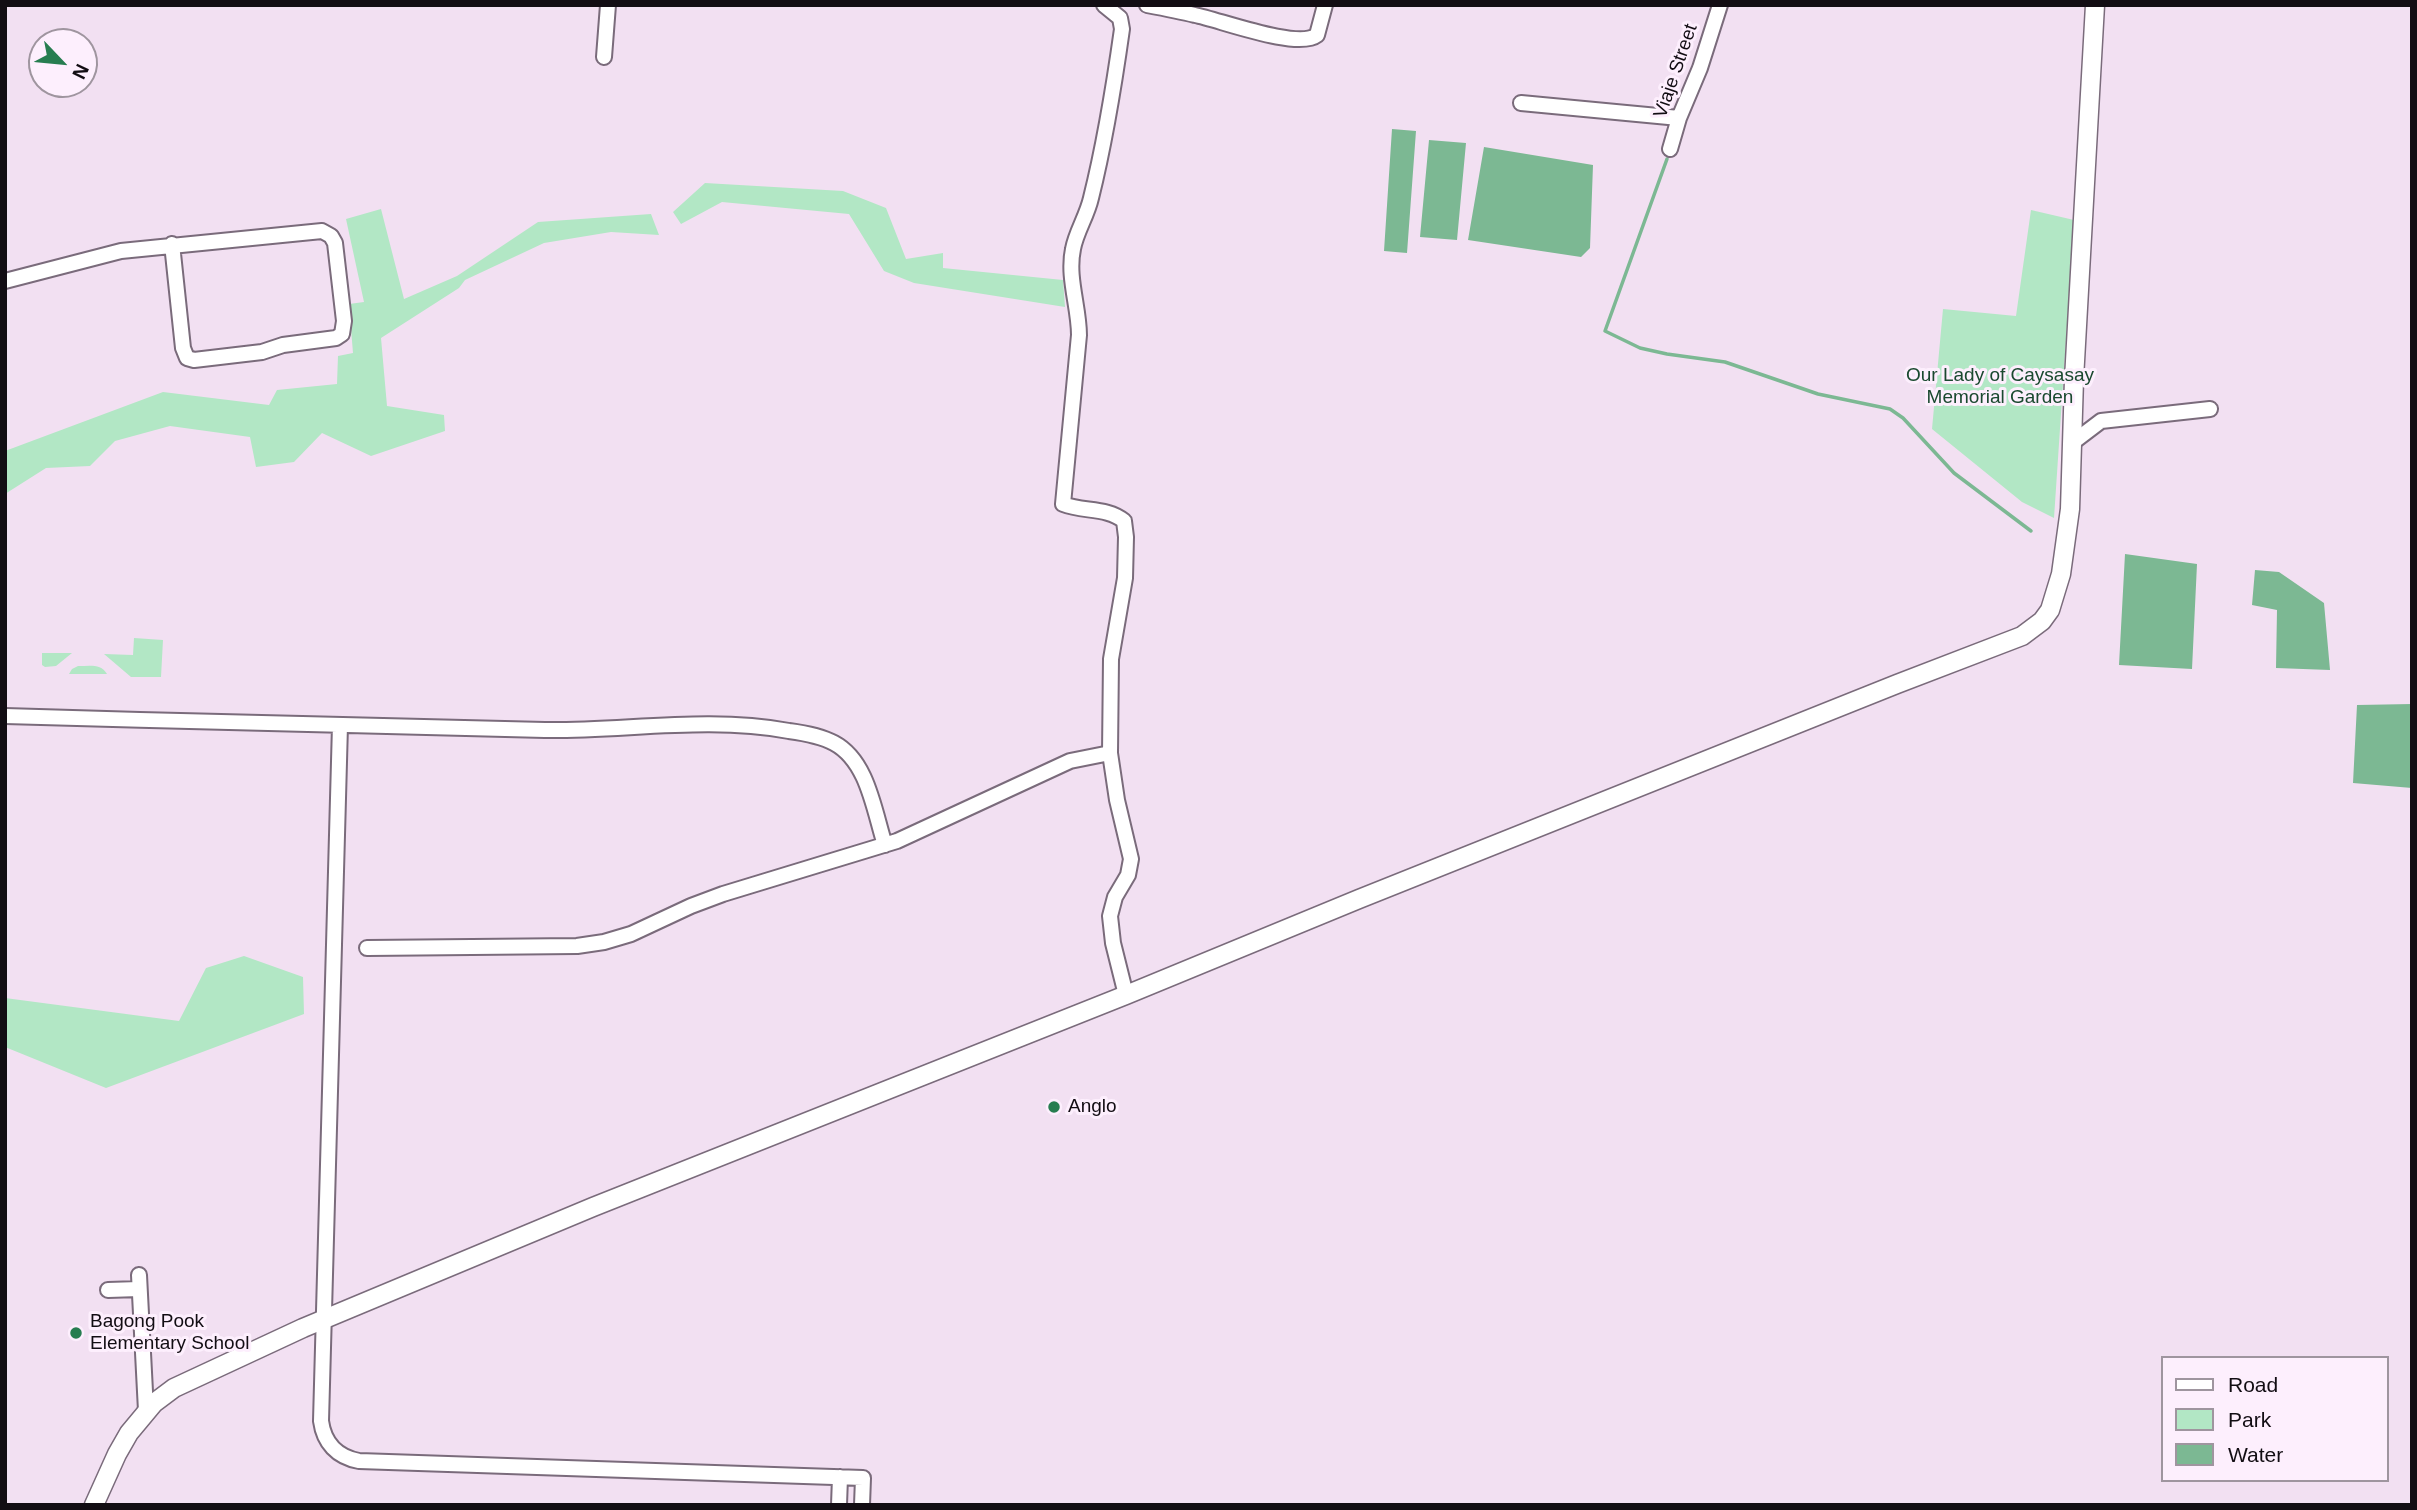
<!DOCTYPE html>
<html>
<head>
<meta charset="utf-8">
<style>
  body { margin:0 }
  #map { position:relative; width:2417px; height:1510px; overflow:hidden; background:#f2e0f2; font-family:Helvetica,sans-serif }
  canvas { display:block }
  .frame { position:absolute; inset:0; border:7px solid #120d13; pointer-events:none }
  .legend { position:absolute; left:2161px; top:1356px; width:228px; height:126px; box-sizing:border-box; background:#fdeffd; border:2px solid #9f959f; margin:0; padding:9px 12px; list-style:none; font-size:21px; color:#120d13 }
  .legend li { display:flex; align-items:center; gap:14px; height:35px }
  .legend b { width:35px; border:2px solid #9f959f }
  .north { position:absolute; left:28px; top:28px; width:70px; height:70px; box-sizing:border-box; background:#fdeffd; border:2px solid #9f959f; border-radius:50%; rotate:116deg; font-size:19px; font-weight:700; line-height:28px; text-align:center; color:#120d13 }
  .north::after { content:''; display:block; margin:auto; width:24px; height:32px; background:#277d50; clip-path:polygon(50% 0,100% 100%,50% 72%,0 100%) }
</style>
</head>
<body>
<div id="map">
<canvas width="2417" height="1510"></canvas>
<div class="frame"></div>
<ul class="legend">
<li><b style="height:9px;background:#fff"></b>Road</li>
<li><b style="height:19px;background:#b2e7c5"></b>Park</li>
<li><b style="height:19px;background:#7cb893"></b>Water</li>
</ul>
<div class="north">N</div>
</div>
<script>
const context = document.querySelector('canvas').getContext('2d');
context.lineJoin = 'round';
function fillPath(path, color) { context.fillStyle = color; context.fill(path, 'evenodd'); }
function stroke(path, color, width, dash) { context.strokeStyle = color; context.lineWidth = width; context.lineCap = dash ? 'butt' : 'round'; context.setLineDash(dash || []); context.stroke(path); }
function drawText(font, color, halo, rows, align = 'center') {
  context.font = font + ' Helvetica,sans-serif'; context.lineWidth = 6; context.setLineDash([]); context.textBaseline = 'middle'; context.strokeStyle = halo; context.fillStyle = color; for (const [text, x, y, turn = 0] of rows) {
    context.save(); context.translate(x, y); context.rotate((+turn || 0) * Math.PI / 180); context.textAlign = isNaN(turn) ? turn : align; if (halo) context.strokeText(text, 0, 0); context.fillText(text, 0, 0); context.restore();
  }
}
fillPath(new Path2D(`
  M705,183L843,191L886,208L906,259L943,253V268L1063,280L1065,307L914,283L884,271L849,214L722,202L681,224L673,212Z
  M381,209L404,299L457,276L538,222L651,214L659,235L611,232L544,243L465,280L459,288L381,338L387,406L444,415L445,431L371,456L322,433L294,462L256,467L250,437L170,426L115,441L90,466L46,468L5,494V451L163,392L269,405L277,390L337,384L338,356L353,353L349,304L364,302L346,219Z
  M2031,210L2074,220L2054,518L2022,502L1932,429L1943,309L2016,316Z
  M134,638L163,640L161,677H131L104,654L133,655Z
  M42,653H72L56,666L45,667L42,665Z
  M78,666C89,666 101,663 107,674H69L72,669Z
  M244,956L303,977L304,1014L106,1088L5,1047V998L179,1021L206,968Z`), '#b2e7c5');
fillPath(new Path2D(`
  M1392,129L1416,131L1407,253L1384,251Z
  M1429,140L1466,143L1457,240L1420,237Z
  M1484,147L1593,165L1590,248L1581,257L1468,240Z
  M2125,554L2197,564L2192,669L2119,665Z
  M2255,570L2279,572L2324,603L2330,670L2276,668L2277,610L2252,605Z
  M2412,704V788L2353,783L2357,705Z`), '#7cb893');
stroke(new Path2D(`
  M1667,159L1605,331L1640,348L1667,354L1725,362L1818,394L1890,409L1903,418L1954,473L2031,531`), '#7cb893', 3.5);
const minor = new Path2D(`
  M1104,5L1120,18L1122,29C1114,86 1105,142 1091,198C1087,216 1076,232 1073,249C1067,277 1079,307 1079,335L1063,504C1083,512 1107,507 1124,521L1126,537L1125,578L1111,659L1110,753L1117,800L1131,859L1128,875L1115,897L1110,916L1113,943L1126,995
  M1147,5C1163,8 1179,11 1195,15C1220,20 1298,50 1317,35L1325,5
  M604,57L608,5
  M1521,103L1679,118
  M1670,149L1679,118L1700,68L1720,5
  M5,281L121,251L322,231L331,236L335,243L344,321L342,334L336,338L283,345L262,352L194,360L187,358L183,348L172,244
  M2072,443L2101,421L2210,409
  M5,716C185,721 365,727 545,730C626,731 708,716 789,731C804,733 821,736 834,743C868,761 874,811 885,845
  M340,725L321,1421C324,1443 337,1457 359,1461L863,1478L862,1505
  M367,948L577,946L604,942L631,934L691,906L723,894L897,841L1070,761L1110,753
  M139,1275L146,1411
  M108,1290L139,1289
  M839,1505L840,1477`);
const tertiary = new Path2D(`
  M94,1505L117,1454L129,1433L154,1403L174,1388L303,1328L593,1207L1126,995L1359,899L1897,684L2022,636L2042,621L2050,610L2061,574L2070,509L2074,379L2095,5`);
stroke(minor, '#7a6b7b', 18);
stroke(tertiary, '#7a6b7b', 21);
stroke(minor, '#fff', 14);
stroke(tertiary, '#fff', 18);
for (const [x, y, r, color] of [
  [1054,1107,7,"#277d50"],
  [76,1333,7,"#277d50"]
]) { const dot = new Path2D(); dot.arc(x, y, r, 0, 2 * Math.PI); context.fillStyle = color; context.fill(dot); stroke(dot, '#fdeffd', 2.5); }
drawText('19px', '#120d13', '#fdeffd', [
  ["Viaje Street",1676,71,-71]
]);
drawText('19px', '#1a492f', '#fdeffd', [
  ["Our Lady of Caysasay",2000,376],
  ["Memorial Garden",2000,398]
]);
drawText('19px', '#120d13', '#fdeffd', [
  ["Anglo",1068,1107],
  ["Bagong Pook",90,1322],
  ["Elementary School",90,1344]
], 'left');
</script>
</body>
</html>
